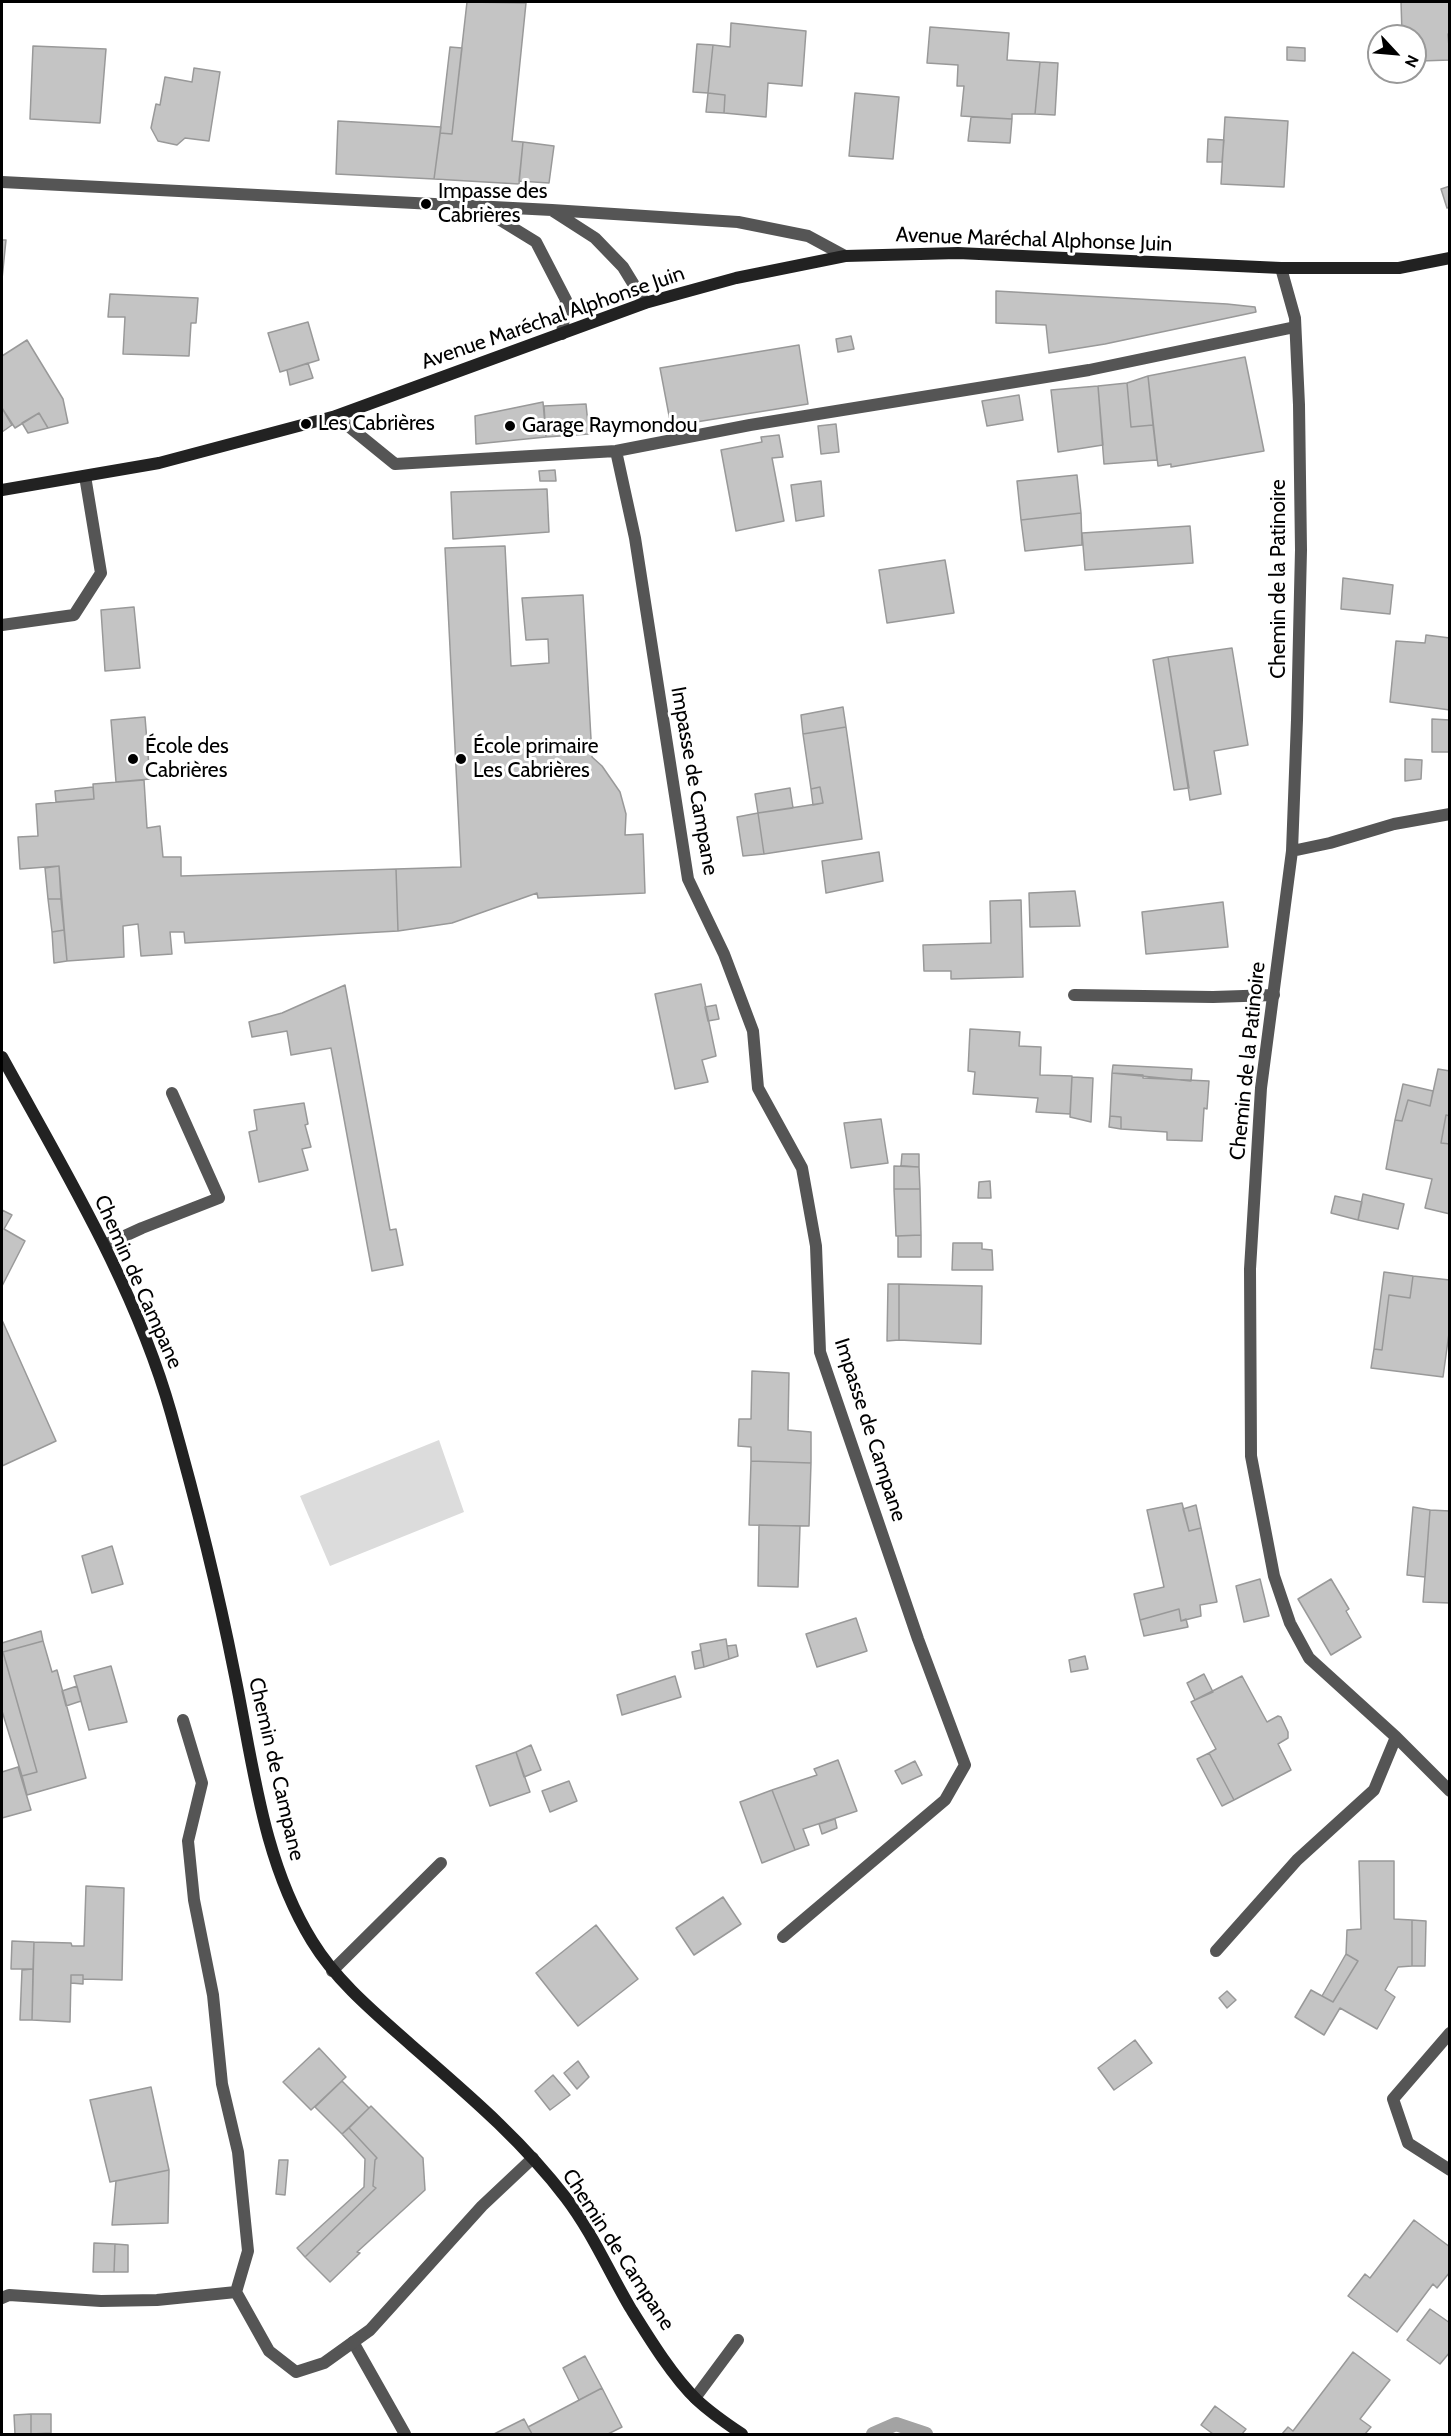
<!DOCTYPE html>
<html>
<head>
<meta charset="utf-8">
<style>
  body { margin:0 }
  #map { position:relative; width:1451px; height:2436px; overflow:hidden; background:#fff; font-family:Cabin,sans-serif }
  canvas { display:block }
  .frame { position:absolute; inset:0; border:3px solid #000; pointer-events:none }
  .north { position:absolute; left:1367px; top:24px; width:60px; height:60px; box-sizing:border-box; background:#fff; border:2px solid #999; border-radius:50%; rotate:116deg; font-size:16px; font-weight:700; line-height:24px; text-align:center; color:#000 }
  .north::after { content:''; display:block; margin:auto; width:21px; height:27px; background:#000; clip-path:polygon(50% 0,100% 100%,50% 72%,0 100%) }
</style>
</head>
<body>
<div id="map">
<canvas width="1451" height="2436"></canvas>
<div class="frame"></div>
<div class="north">N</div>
</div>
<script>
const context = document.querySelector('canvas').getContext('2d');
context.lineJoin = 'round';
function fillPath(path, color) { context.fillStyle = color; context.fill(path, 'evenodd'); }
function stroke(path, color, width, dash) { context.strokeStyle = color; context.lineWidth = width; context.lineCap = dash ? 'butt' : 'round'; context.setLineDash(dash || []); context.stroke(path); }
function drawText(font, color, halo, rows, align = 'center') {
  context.font = font + ' Cabin,sans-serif'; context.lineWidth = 6; context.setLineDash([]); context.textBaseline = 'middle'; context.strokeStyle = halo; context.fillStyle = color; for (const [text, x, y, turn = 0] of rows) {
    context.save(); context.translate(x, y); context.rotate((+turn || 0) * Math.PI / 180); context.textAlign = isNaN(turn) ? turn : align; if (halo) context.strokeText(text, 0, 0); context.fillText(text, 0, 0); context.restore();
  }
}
fillPath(new Path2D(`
  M439,1440L464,1512L330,1566L300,1496Z`), '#dcdcdc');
stroke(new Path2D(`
  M873,2434L896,2424L926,2434`), '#a3a3a3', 14);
const building = new Path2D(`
  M467,2L526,3L512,141L523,142L519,184L434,179L440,133L452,134Z
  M1401,2H1450V34H1448L1450,60L1420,61L1417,33H1402Z
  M731,23L806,31L802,86L768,83L766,117L724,113L725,95L708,93L713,45L730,47Z
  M930,27L1009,33L1007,60L1040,62L1035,114H1012V119L961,116L964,86H957L958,65L927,63Z
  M697,44L713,45L708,93L693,92Z
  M33,46L106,49L100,123L30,119Z
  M450,47L462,48L452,134L440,133Z
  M1287,47L1305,48V61L1287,60Z
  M1040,62L1058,63L1055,115L1035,114Z
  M194,68L220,72L209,141L185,138L177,145L158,141L151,128L156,104L160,105L165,77L192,82Z
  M708,93L725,95L724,113L706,112Z
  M855,93L899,97L893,159L849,156Z
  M971,117L1012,119L1010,143L968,141Z
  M1225,117L1288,121L1284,187L1221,184Z
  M338,121L441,127L434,179L336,174Z
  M1208,139L1224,140L1222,162H1207Z
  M523,142L554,146L549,183L519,181Z
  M1450,186V207L1447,208L1441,189Z
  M2,240H6L2,279Z
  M996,291L1227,304L1255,307L1256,312L1105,344L1049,353L1046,325L996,323Z
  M110,294L198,298L196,323H191L189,356L123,354L125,317H108Z
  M308,322L319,360L280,372L268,333Z
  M851,336L854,349L838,352L836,339Z
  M27,340L63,399L68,423L48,428L39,413L15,428L2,408V356Z
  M799,345L808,404L671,426L660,368Z
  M1245,357L1264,451L1171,467V464L1158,466L1148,376Z
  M308,363L313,378L290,385L287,370Z
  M1148,376L1153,425L1131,427L1127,383Z
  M1127,383L1131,427L1153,425L1157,460L1104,464L1098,386Z
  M1098,386L1103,445L1058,452L1051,390Z
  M1019,395L1023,420L987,426L982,401Z
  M543,402L546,437L476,444L475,416Z
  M586,404L589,434L546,437L544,406Z
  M2,408L12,425L2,432Z
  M39,413L48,428L28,433L22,423Z
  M836,424L839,452L821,454L818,426Z
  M779,435L783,457L772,458L784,521L736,531L721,450L762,442L761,437Z
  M555,470L556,481H540L539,471Z
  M1077,475L1081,513L1021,520L1017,481Z
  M821,481L824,516L796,521L791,485Z
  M547,489L549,532L453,539L451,492Z
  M1081,513L1082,545L1025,551L1021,520Z
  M1190,526L1193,563L1085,570L1082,533Z
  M505,546L511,666L549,663L548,639L526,640L522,598L583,595L592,757L602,766L620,792L626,814L625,835L643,834L645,893L538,898L537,893L452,923L398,931L396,869L461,867L445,548Z
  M945,560L954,613L887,623L879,570Z
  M1343,578L1393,585L1390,614L1341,609Z
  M134,607L140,668L105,671L101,610Z
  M1426,635L1450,638V710L1390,702L1396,641L1425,643Z
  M1232,648L1248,745L1214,751L1221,794L1190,800L1168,657Z
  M1168,657L1189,788L1174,790L1153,660Z
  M843,707L846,727L803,734L801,715Z
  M145,717L150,779L116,782L111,720Z
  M1432,719L1450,720V752H1432Z
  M846,727L862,839L764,854L758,813L823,803L820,787L811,789L803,734Z
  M1405,759L1422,760L1421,779L1405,781Z
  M144,780L147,828L160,826L163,857H181V876L396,869L398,931L185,943L184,932H170L172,954L141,956L138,924L123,926L124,957L67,961L59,866L20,869L18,837L38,836L36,804L94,799L93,784Z
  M93,787L94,799L56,802L55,791Z
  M820,787L823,803L813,805L811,789Z
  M790,788L793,808L758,813L755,794Z
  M758,813L764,854L743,856L737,817Z
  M879,852L883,881L826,893L822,861Z
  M59,866L61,899H48L45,868Z
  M1075,891L1080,926L1030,927L1029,893Z
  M48,899H61L64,930L52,932Z
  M1021,900L1023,977L951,979V971H924L923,945L991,943L990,901Z
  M1223,902L1228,947L1146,954L1142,912Z
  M64,930L67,961L54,963L52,932Z
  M701,984L716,1056L702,1060L708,1082L675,1089L655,994Z
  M345,985L390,1230L396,1229L403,1265L372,1271L331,1048L291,1055L287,1031L252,1037L249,1022L282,1013Z
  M716,1005L719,1019L708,1021L705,1007Z
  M970,1029L1020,1032L1019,1046L1041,1047L1040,1075L1072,1076L1070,1114L1036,1112L1038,1098L973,1094L975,1072L968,1071Z
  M1113,1065L1192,1069L1191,1081L1112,1073Z
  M1438,1069L1450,1071V1116L1446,1115L1441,1143L1450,1144V1214L1425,1208L1432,1179L1386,1169L1395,1120L1402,1121L1408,1100L1430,1106Z
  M1112,1073L1143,1075V1078L1209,1081L1207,1109L1204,1108L1202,1141L1167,1140V1132L1121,1129V1117L1110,1116Z
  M1072,1077L1093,1078L1091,1122L1070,1117Z
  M1403,1084L1433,1091L1430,1106L1408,1100L1402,1121L1395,1120Z
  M304,1103L308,1124L305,1125L311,1147L302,1149L308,1170L259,1182L249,1132L257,1130L254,1110Z
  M1446,1115L1450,1116V1144L1441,1143Z
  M1110,1116L1121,1117V1129L1109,1127Z
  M881,1119L888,1163L851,1168L844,1123Z
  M902,1154H919V1167L901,1166Z
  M894,1166L919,1167L920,1189H894Z
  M990,1181L991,1198H978L979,1182Z
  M894,1189H920L921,1235L896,1236Z
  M1363,1194L1404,1204L1398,1229L1358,1220Z
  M1335,1196L1362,1202L1358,1220L1331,1213Z
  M2,1210L12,1215L4,1229L25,1241L2,1286Z
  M921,1235V1257H898V1236Z
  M953,1243H982V1249L992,1250L993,1270H952Z
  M1384,1272L1413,1276L1410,1298L1389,1295L1382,1350L1374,1349Z
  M1413,1276L1450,1280V1326L1443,1377L1371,1368L1374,1349L1382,1350L1389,1295L1410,1298Z
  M888,1284H899V1340L887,1341Z
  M899,1284L982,1286L981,1344L899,1340Z
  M2,1320L56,1441L2,1466Z
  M752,1371L789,1373L788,1430L811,1432V1463L751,1461V1447L738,1446L739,1419H751Z
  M751,1461L811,1463L809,1526L749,1525Z
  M1182,1503L1189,1531L1201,1528L1217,1602L1200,1605L1201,1616L1181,1621L1179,1609L1140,1620L1134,1594L1164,1587L1147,1510Z
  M1196,1505L1201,1528L1189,1531L1183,1509Z
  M1413,1507L1430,1510L1425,1577L1407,1575Z
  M1430,1510L1450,1511V1603L1423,1602Z
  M759,1525L800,1526L798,1587L758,1586Z
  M112,1546L123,1584L92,1593L82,1556Z
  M1260,1579L1269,1616L1244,1622L1236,1586Z
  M1331,1579L1349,1609L1346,1611L1361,1637L1331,1655L1298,1599Z
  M1179,1609L1181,1621L1186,1619L1188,1627L1144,1636L1140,1620Z
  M856,1618L867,1651L817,1667L806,1634Z
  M41,1631L43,1641L3,1652L37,1772L22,1776L2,1711V1643Z
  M726,1639L729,1659L704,1667L700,1644Z
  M43,1641L52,1672L57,1670L86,1778L27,1795L22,1776L37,1772L3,1652Z
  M736,1645L738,1656L729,1659L727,1646Z
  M701,1650L704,1667L695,1669L692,1652Z
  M1085,1656L1088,1669L1071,1672L1069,1660Z
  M111,1666L127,1722L89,1730L74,1676Z
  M1204,1674L1213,1692L1195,1700L1187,1683Z
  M675,1676L681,1697L622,1715L617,1695Z
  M1242,1676L1267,1722L1278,1716L1281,1717L1288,1732V1738L1278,1744L1291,1770L1234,1800L1209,1753L1216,1749L1191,1702Z
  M77,1686L81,1701L66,1706L62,1691Z
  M531,1745L541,1770L524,1777L516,1752Z
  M516,1752L530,1792L490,1806L476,1766Z
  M1209,1753L1234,1800L1222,1806L1197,1759Z
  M838,1760L857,1811L803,1829L809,1845L795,1850L772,1790L817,1775L814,1769Z
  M915,1761L922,1775L902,1784L895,1771Z
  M18,1767L31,1810L2,1818V1772Z
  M569,1781L577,1801L550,1812L542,1791Z
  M772,1790L795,1850L762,1863L740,1802Z
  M835,1819L837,1828L822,1834L819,1824Z
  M1359,1861H1394V1919L1412,1920V1966L1398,1967L1385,1990L1395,1997L1377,2029L1340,2008L1324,2035L1295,2017L1311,1990L1333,2002L1358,1961L1346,1954L1347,1930L1361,1929Z
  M86,1886L124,1888L122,1980L83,1979V1975H71L70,2022L32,2020L34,1942L71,1943L72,1946H84Z
  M723,1897L741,1924L694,1955L676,1928Z
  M1412,1920L1426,1921L1425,1966H1412Z
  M596,1925L638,1979L578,2026L536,1973Z
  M12,1941L34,1942L33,1969H11Z
  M1346,1954L1358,1961L1333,2002L1322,1996Z
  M33,1969L32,2020H20L22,1970Z
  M71,1975H83V1984L71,1983Z
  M1227,1991L1236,2000L1227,2008L1219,1998Z
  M1135,2040L1152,2063L1114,2090L1098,2068Z
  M319,2048L346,2077L311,2110L283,2082Z
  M578,2061L589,2077L577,2089L564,2073Z
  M553,2075L570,2095L550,2110L535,2091Z
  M342,2081L369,2108L342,2134L315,2107Z
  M151,2087L169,2170L110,2182L90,2100Z
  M371,2106L423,2158L425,2190L357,2252L360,2253L330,2282L305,2257L376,2188L373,2186L375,2160L377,2158L349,2128Z
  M349,2128L377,2158L375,2160L373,2186L376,2188L305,2257L297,2248L364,2187L365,2159L342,2134Z
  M279,2160H288L285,2195L276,2194Z
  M169,2170L168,2223L112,2225L116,2181Z
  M1414,2220L1450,2247V2272L1437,2288L1433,2284L1397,2332L1348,2296L1365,2274L1370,2278Z
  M94,2243L115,2244L114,2272H93Z
  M115,2244L128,2245V2272H114Z
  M1430,2309L1450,2323V2352L1440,2364L1407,2340Z
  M1353,2352L1390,2380L1360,2419L1371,2427L1365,2434H1282L1288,2427L1293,2431Z
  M585,2356L602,2388L579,2400L563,2368Z
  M602,2388L622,2427L608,2434H530H532L528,2427Z
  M1215,2406L1246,2429L1242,2434H1213L1201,2425Z
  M31,2414H51V2433L31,2434Z
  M31,2414V2434H51H15L14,2415Z
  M524,2419L532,2434H494Z`);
fillPath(building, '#c4c4c4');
stroke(building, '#999', 1.5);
stroke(new Path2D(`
  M2,625L74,615L101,573L85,476
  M1074,995L1213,997L1274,995
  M105,1245L142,1228L219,1198L172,1093
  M332,1971L441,1863
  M353,2342L405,2434
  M695,2398L738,2340`), '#555', 12);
stroke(new Path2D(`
  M2,182L552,210L738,222L808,236L845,256
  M479,207L536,242L566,300L562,334
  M553,211L595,238L623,267L645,303
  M1281,268L1295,318L1299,405L1301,550L1297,720L1292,851L1261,1088L1250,1269L1251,1456L1274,1576L1290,1623L1309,1658L1396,1737L1450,1791
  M336,416L395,464L616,451L750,425L1089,370L1295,327
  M616,451L635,538L688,879L724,954L753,1031L758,1088L802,1168L816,1246L820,1352L918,1639L965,1765L945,1800L783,1937
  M1292,851L1330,843L1394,824L1450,814
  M183,1720L202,1783L188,1841L194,1900L213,1995L222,2084L238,2152L248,2251L236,2292L269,2351L296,2372L324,2363L370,2330L482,2206L533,2158
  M1216,1951L1297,1860L1374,1790L1396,1737
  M1450,2033L1393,2099L1408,2143L1450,2170
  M2,2298L9,2295L101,2301L157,2300L236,2292`), '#555', 12);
stroke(new Path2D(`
  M2,490L159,463L336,416L645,303L736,278L845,256L958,253L1281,268H1399L1450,258
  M2,1057C65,1172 135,1286 171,1413C195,1498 217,1585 234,1671C253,1762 262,1860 312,1941C337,1982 375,2013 411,2045C466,2093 521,2139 566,2198C592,2232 609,2272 631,2309C649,2338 673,2377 697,2400C711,2413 727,2424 742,2434`), '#222', 12);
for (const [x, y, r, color] of [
  [426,204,6,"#000"],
  [306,424,6,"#000"],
  [510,426,6,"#000"],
  [133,759,6,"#000"],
  [461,759,6,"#000"]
]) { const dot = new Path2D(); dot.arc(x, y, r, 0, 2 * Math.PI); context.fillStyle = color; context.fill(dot); stroke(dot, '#fff', 2); }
drawText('21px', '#000', '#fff', [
  ["Impasse des",438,192],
  ["Cabrières",438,216],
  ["Les Cabrières",318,424],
  ["Garage Raymondou",522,426],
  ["École des",145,747],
  ["Cabrières",145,771],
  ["École primaire",473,747],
  ["Les Cabrières",473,771]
], 'left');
drawText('21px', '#000', '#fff', [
  ["Avenue Maréchal Alphonse Juin",1034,240,2],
  ["Avenue Maréchal Alphonse Juin",553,318,-19],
  ["Chemin de la Patinoire",1279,579,-90],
  ["Impasse de Campane",694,781,80],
  ["Chemin de la Patinoire",1248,1061,-84],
  ["Chemin de Campane",138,1282,66],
  ["Impasse de Campane",870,1430,72],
  ["Chemin de Campane",276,1769,77],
  ["Chemin de Campane",618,2250,57]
]);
</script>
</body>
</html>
